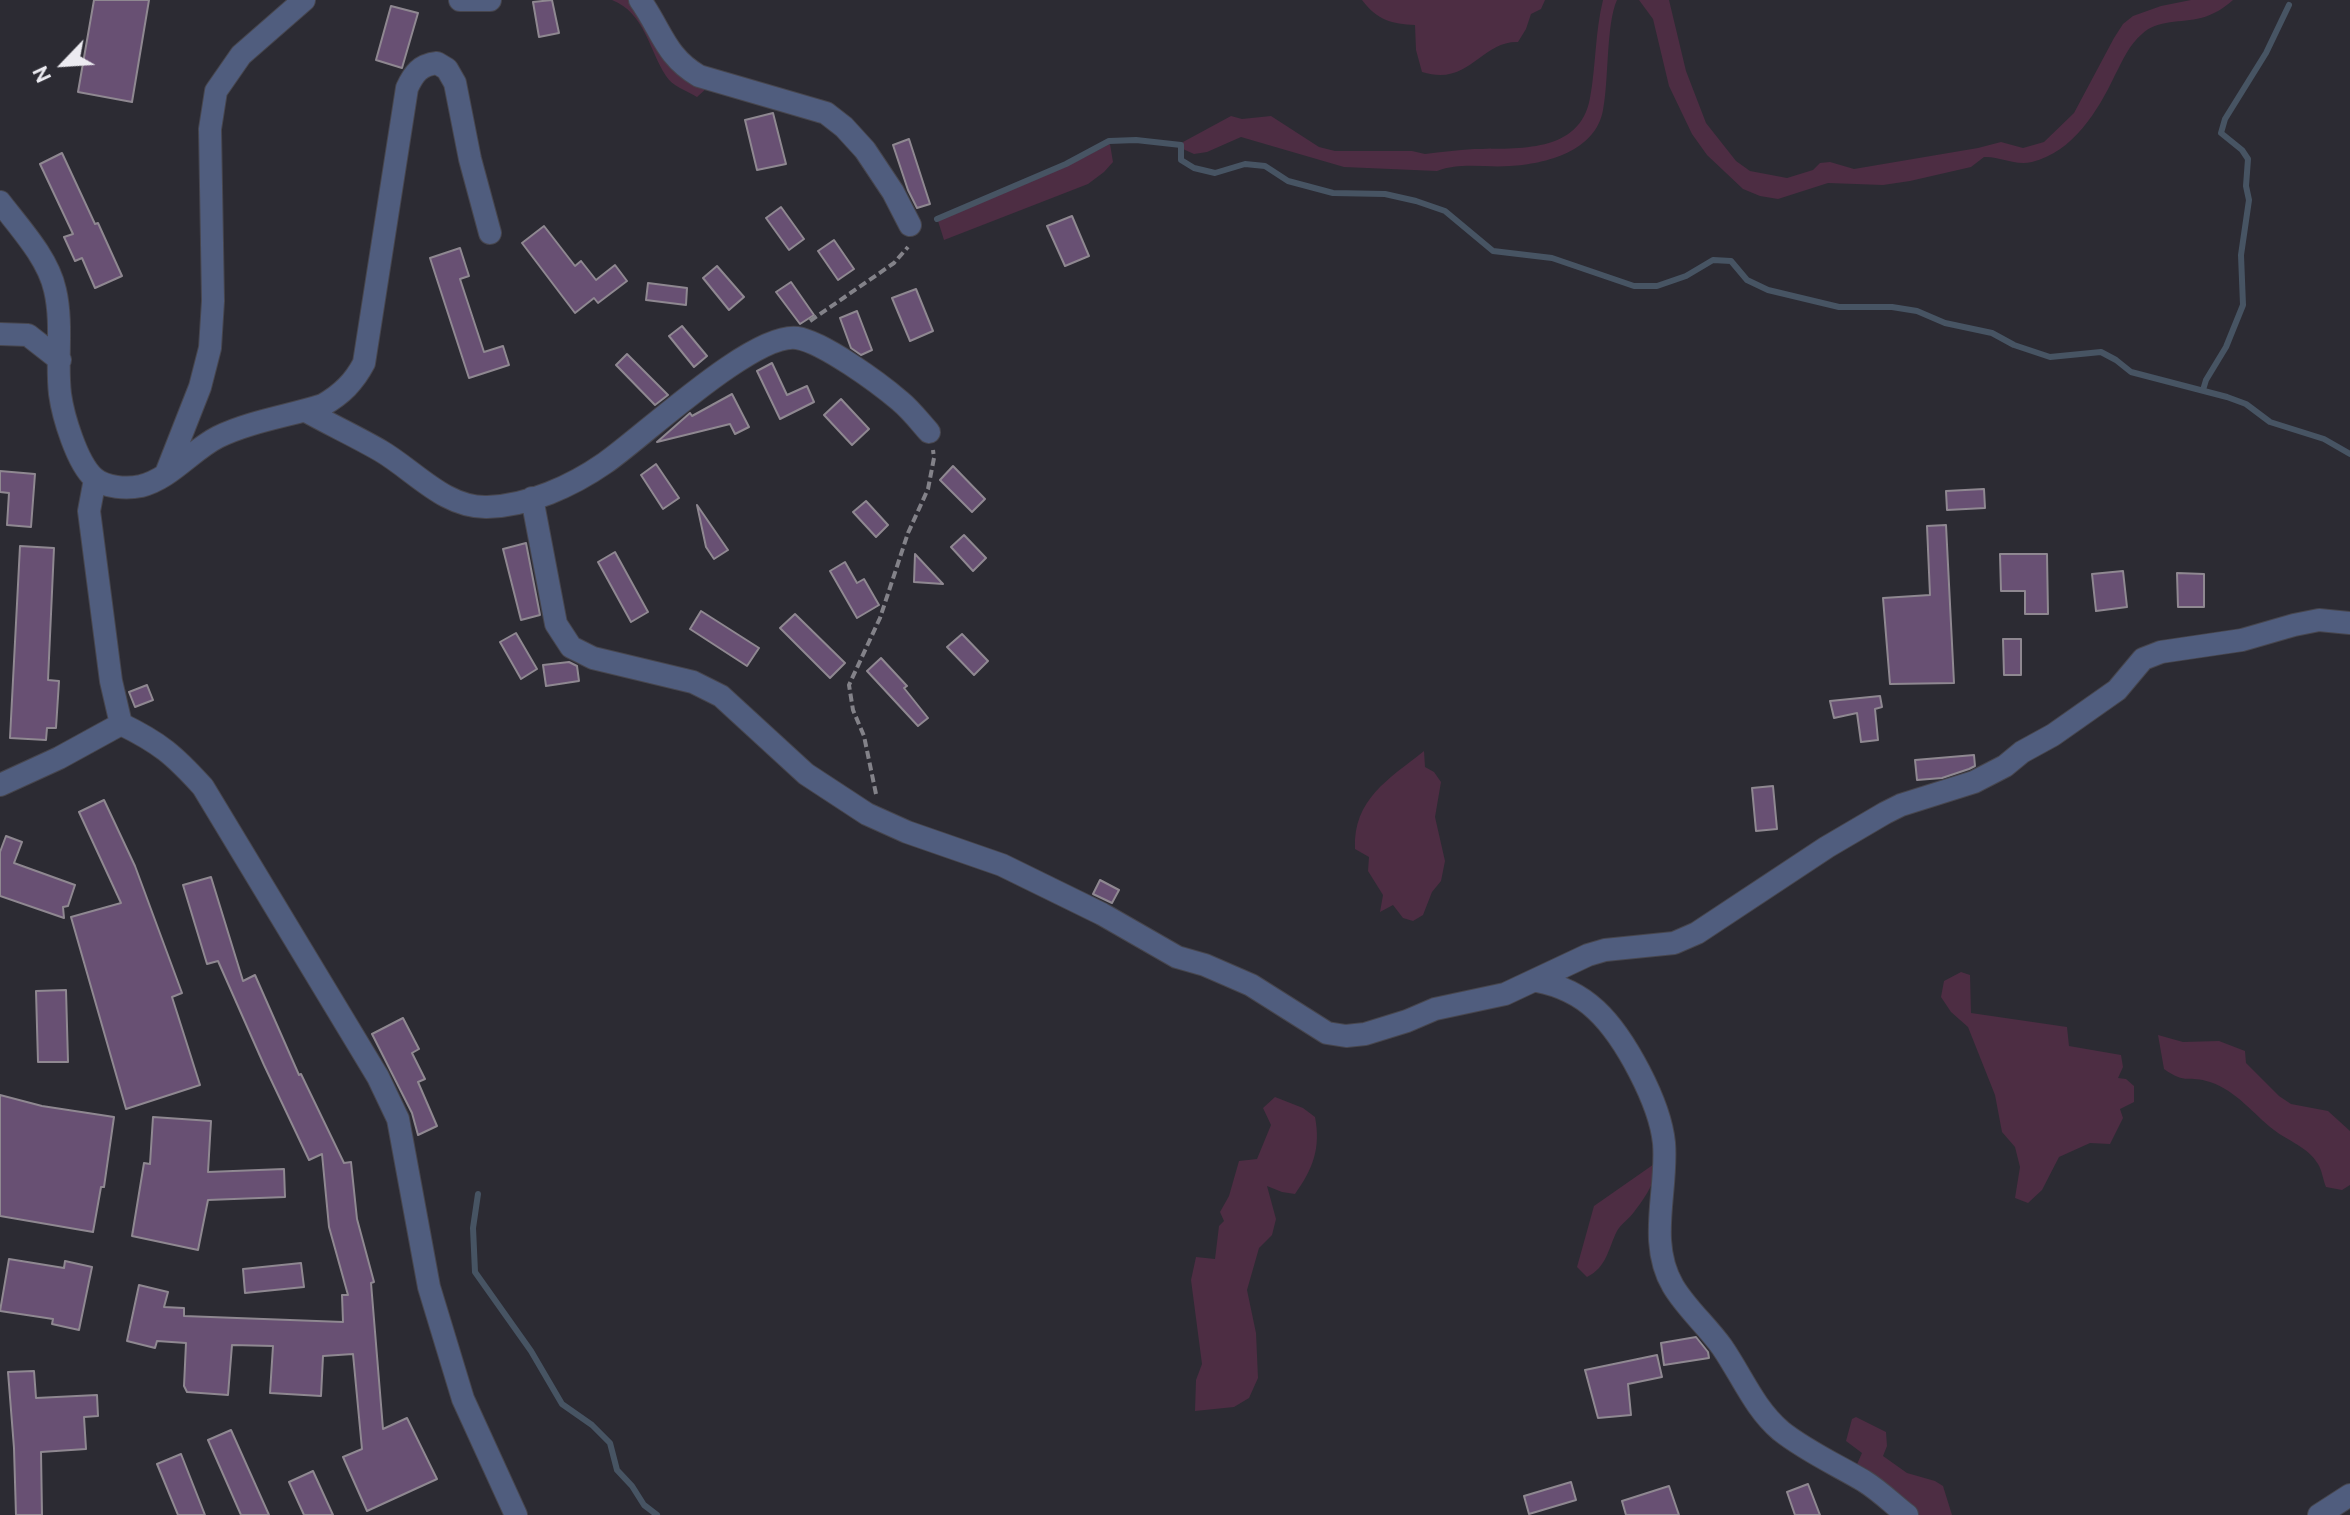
<!DOCTYPE html>
<html>
<head>
<meta charset="utf-8">
<style>
  body { margin:0 }
  #map { position:relative; width:2350px; height:1515px; overflow:hidden; background:#2c2b33; font-family:Cabin,sans-serif }
  canvas { display:block }
  .north { position:absolute; left:24px; top:24px; width:80px; height:80px; -webkit-text-stroke:6px #2c2b33; paint-order:stroke; rotate:245deg; font-size:22px; font-weight:700; line-height:32px; text-align:center; color:#ecebf1 }
  .north::after { content:''; display:block; margin:auto; width:28px; height:36px; background:#ecebf1; clip-path:polygon(50% 0,100% 100%,50% 72%,0 100%) }
</style>
</head>
<body>
<div id="map">
<canvas width="2350" height="1515"></canvas>
<div class="north">N</div>
</div>
<script>
const context = document.querySelector('canvas').getContext('2d');
context.lineJoin = 'round';
function fillPath(path, color) { context.fillStyle = color; context.fill(path, 'evenodd'); }
function stroke(path, color, width, dash) { context.strokeStyle = color; context.lineWidth = width; context.lineCap = dash ? 'butt' : 'round'; context.setLineDash(dash || []); context.stroke(path); }
fillPath(new Path2D(`
  M612,0H635L707,88L697,97C687,91 672,86 666,76C649,50 645,13 612,0Z
  M1362,0H1545L1541,9L1531,14L1526,29L1518,42C1480,41 1470,87 1422,72L1416,50L1415,25C1392,24 1377,20 1362,0Z
  M1603,0H1617C1606,24 1609,81 1603,110C1596,151 1546,164 1510,166C1485,168 1461,162 1437,171L1344,167L1241,137L1207,152L1194,154L1183,149V142L1231,116L1242,119L1271,116L1319,147L1335,151H1412L1425,154C1441,152 1457,150 1474,149C1518,148 1580,154 1590,98C1596,65 1595,32 1603,0Z
  M1639,0H1669L1686,71L1706,123L1736,161L1750,171L1787,178L1813,170L1820,163L1830,162L1854,169L1978,148L2001,142L2023,148L2044,142L2074,113L2114,38L2123,24L2133,16L2161,6L2191,0H2233C2224,8 2213,15 2201,18C2182,23 2157,19 2142,34C2129,45 2123,60 2115,75C2098,111 2073,152 2032,162C2014,166 2000,156 1984,157L1971,167L1910,181L1883,185L1828,183L1778,199L1760,196L1743,189L1707,155L1692,134L1669,86L1653,19Z
  M1110,144L1113,162L1104,172L1088,184L944,240L938,221L1067,166Z
  M1424,751L1425,767L1434,772L1441,782L1435,817L1445,861L1441,881L1432,892L1423,915L1413,921L1403,918L1393,905L1380,912L1383,895L1368,871L1369,857L1355,849C1353,799 1389,779 1424,751Z
  M1961,972L1970,975L1971,1013L2067,1027L2069,1046L2121,1055L2123,1067L2118,1078L2126,1079L2134,1086V1102L2120,1109L2123,1118L2110,1144L2090,1143L2059,1157L2042,1190L2028,1203L2015,1198L2020,1167L2015,1147L2002,1132L1995,1095L1968,1027L1951,1012L1941,997L1944,981Z
  M2158,1035L2183,1042L2219,1041L2245,1051L2246,1063L2279,1096L2291,1104L2328,1111L2350,1131V1185L2342,1190L2326,1187C2323,1180 2322,1170 2318,1164C2308,1147 2288,1141 2274,1130C2253,1114 2237,1091 2210,1082C2189,1075 2186,1085 2164,1069Z
  M1275,1097L1303,1108L1315,1117C1321,1148 1313,1169 1295,1194L1282,1192L1267,1186L1276,1219L1272,1235L1259,1248L1247,1290L1256,1333L1258,1378L1249,1398L1234,1407L1195,1411L1196,1380L1202,1364L1191,1280L1196,1257L1215,1259L1219,1226L1224,1221L1220,1212L1229,1196L1239,1161L1257,1159L1271,1125L1263,1108Z
  M1657,1162C1657,1180 1645,1198 1634,1212C1629,1219 1621,1224 1617,1231C1608,1249 1607,1267 1587,1277L1577,1267L1594,1206Z
  M1856,1417L1886,1432L1887,1446L1883,1456L1907,1473L1935,1481L1943,1486L1952,1515H1912L1854,1471L1862,1453L1846,1441L1852,1419Z`), '#4d2d43');
stroke(new Path2D(`
  M937,219L1066,164L1109,141L1136,140L1181,145V160L1194,168L1215,173L1245,164L1265,166L1288,181L1333,193L1385,194L1416,201L1445,211L1493,251L1552,258L1634,286H1657L1686,276L1713,260L1731,261L1747,280L1768,290L1839,307H1892L1917,311L1945,323L1992,333L2014,345L2050,357L2101,352L2116,360L2131,372L2227,397L2246,404L2270,422L2324,439L2350,454
  M2203,390L2206,380L2226,347L2243,305L2241,255L2249,200L2246,186L2248,159L2242,150L2221,133L2225,119L2266,53L2289,5
  M478,1194L473,1228L475,1272L531,1351L562,1404L592,1425L610,1443L617,1470L632,1486L644,1505L657,1515`), '#475463', 6);
const building = new Path2D(`
  M94,0H149L132,102L78,92Z
  M552,0L559,33L539,37L533,2Z
  M391,6L418,13L402,68L376,60Z
  M773,113L786,164L757,170L745,120Z
  M909,139L930,204L917,208L908,190L893,145Z
  M62,153L95,224L98,223L122,276L95,288L82,258L75,261L64,237L73,234L40,164Z
  M781,207L804,239L789,250L766,218Z
  M1072,216L1089,256L1065,266L1047,226Z
  M544,226L575,266L581,261L596,280L615,265L627,281L598,303L594,298L575,313L522,243Z
  M834,240L854,269L838,280L818,251Z
  M460,248L469,276L460,279L484,352L503,346L509,365L469,378L430,258Z
  M717,266L744,297L729,310L703,278Z
  M791,282L814,315L800,324L776,292Z
  M648,283L687,288L686,305L646,300Z
  M916,289L933,331L910,341L892,298Z
  M857,311L872,350L861,355L851,348L840,318Z
  M682,326L707,356L694,367L669,336Z
  M627,354L668,395L655,405L616,365Z
  M772,363L787,395L807,386L814,402L780,419L757,371Z
  M732,394L749,427L735,434L730,424L657,442L690,413L692,416Z
  M841,399L869,429L852,445L824,415Z
  M656,464L679,498L663,509L641,475Z
  M953,466L985,499L972,512L940,480Z
  M0,471L35,474L31,527L7,525L9,493L0,492Z
  M1984,489L1985,508L1947,510L1946,491Z
  M866,501L888,525L876,537L853,512Z
  M697,505L728,550L714,559L706,547Z
  M1946,525L1954,683L1890,684L1883,598L1930,595L1927,526Z
  M964,535L986,558L973,571L951,547Z
  M526,543L540,615L521,620L503,549Z
  M20,546L54,548L48,680L59,681L56,728H47L46,740L10,738Z
  M615,552L648,612L631,622L598,562Z
  M915,554L943,584L914,582Z
  M2000,554H2047L2048,614H2025V591H2001Z
  M845,562L857,583L864,579L879,605L857,618L830,571Z
  M2123,571L2127,607L2096,611L2092,574Z
  M2177,573L2204,574V607H2178Z
  M701,611L759,648L747,666L690,629Z
  M795,614L845,663L830,678L780,628Z
  M516,633L537,669L521,679L500,642Z
  M962,634L988,661L974,675L947,647Z
  M2003,639H2021V675H2004Z
  M881,658L907,686L904,688L928,718L918,726L867,671Z
  M569,662L577,666L579,681L546,686L543,665Z
  M147,685L153,700L135,707L129,692Z
  M1880,696L1882,707L1875,709L1878,740L1861,742L1857,713L1834,718L1830,701Z
  M1974,755L1975,766L1969,769L1942,778L1917,780L1915,760Z
  M1773,786L1777,829L1756,831L1752,788Z
  M104,800L135,866L182,993L172,997L200,1085L126,1109L71,917L121,903L79,812Z
  M6,836L22,842L14,863L75,885L68,906L63,907L64,918L0,896V852Z
  M211,877L243,981L255,975L299,1075L301,1074L344,1163L351,1162L357,1219L374,1282L371,1283L383,1429L407,1418L437,1479L367,1511L343,1457L362,1449L353,1354L323,1356L321,1396L270,1393L273,1346L232,1345L228,1395L187,1392L184,1386L186,1343L157,1341L155,1348L127,1341L139,1285L168,1292L164,1307L184,1308V1316L343,1322L342,1295H348L329,1227L322,1154L309,1160L264,1065L218,961L207,964L183,885Z
  M1100,880L1119,890L1112,903L1093,894Z
  M66,990L68,1062H38L36,991Z
  M403,1018L419,1049L412,1053L425,1079L418,1082L437,1126L418,1135L412,1113L372,1034Z
  M0,1095L42,1106L114,1117L104,1187H101L93,1232L0,1216Z
  M153,1117L211,1121L208,1172L284,1169L285,1197L208,1200L198,1250L132,1236L144,1163L150,1164Z
  M9,1259L64,1268L65,1261L92,1267L79,1330L52,1324L53,1319L0,1311Z
  M301,1263L304,1287L245,1293L243,1269Z
  M1696,1337L1708,1352L1709,1358L1664,1365L1661,1343Z
  M1657,1355L1662,1377L1628,1384L1631,1415L1598,1418L1585,1370Z
  M34,1371L36,1398L97,1395L98,1416L84,1417L86,1449L41,1452L42,1515H16L14,1448L8,1372Z
  M231,1430L269,1515H241L208,1440Z
  M181,1454L205,1515H178L157,1464Z
  M313,1471L333,1515H304L289,1482Z
  M1571,1482L1576,1500L1529,1514L1524,1496Z
  M1808,1484L1820,1515H1795L1787,1492Z
  M1669,1486L1679,1515H1626L1622,1501Z`);
fillPath(building, '#685073');
stroke(building, '#8f8891', 2);
const minor = new Path2D(`
  M460,0H490
  M640,0C662,31 665,56 699,76L826,113L844,127L865,150L893,192L910,225
  M0,202C20,228 48,258 55,290C63,324 56,360 60,394C63,416 77,463 94,478C106,488 127,489 141,486C170,479 192,450 218,437C251,421 289,416 323,405C342,394 354,382 364,363L407,88C414,73 420,65 437,63L447,69L455,83L470,159L490,233
  M0,334L28,335L60,360
  M306,411C331,425 357,437 381,451C415,471 445,508 487,507C528,506 572,486 605,463C643,437 753,332 797,338C823,342 879,383 900,401C911,410 920,422 929,432
  M167,471L200,387L210,348L213,301L210,129L216,91L241,55L304,0
  M95,479L89,511L111,681L121,724C160,743 174,755 203,787L378,1077L398,1119L429,1287L463,1399L516,1515
  M532,498L556,624L571,647L593,658L693,682L721,696L806,774L867,814L907,832L1002,865L1102,914L1177,957L1205,965L1251,985L1327,1033L1346,1036L1365,1034L1407,1021L1435,1009L1505,994L1588,955L1605,950L1674,943L1697,933L1827,847L1885,813L1901,805L1974,782L2005,766L2022,752L2053,735L2117,690L2143,659L2161,652L2242,640L2294,625L2319,620L2350,623
  M0,785L59,758L121,724
  M1537,981C1558,985 1579,994 1596,1010C1625,1037 1660,1103 1664,1143C1668,1190 1647,1242 1673,1286C1686,1308 1707,1326 1722,1347C1742,1376 1754,1408 1781,1431C1806,1451 1837,1465 1864,1481C1880,1491 1893,1504 1907,1515
  M2319,1515L2350,1495`);
stroke(minor, '#47464e', 24);
stroke(new Path2D(`
  M810,321L894,263L908,247
  M876,794L864,736L853,710L849,685L880,618L908,533L928,489L934,458L933,450`), '#838289', 4, [8, 4]);
stroke(minor, '#505d7e', 22);
</script>
</body>
</html>
